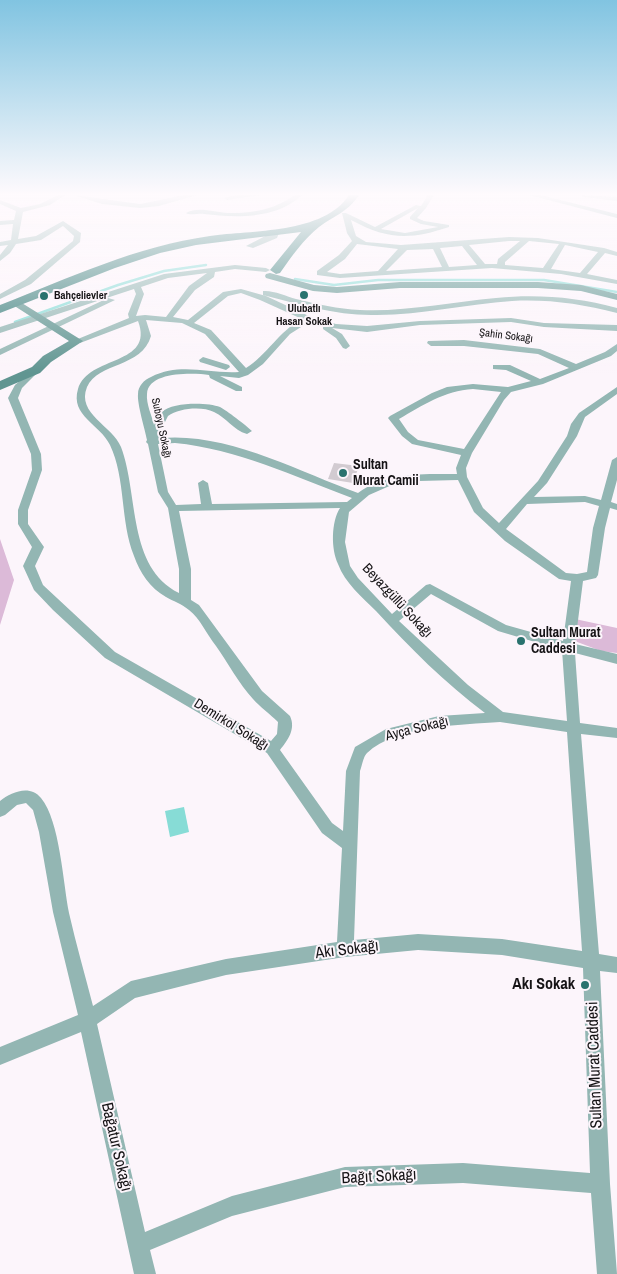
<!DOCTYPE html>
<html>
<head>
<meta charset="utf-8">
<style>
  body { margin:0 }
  canvas { display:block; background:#fcf5fb }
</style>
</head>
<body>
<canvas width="617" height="1274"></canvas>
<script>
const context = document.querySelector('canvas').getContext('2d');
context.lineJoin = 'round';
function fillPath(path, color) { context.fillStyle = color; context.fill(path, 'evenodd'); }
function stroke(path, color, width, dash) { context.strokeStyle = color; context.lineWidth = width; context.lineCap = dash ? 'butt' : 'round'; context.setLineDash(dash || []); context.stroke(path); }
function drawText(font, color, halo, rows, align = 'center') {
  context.font = font + ' "Archivo Narrow",sans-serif'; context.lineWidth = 4; context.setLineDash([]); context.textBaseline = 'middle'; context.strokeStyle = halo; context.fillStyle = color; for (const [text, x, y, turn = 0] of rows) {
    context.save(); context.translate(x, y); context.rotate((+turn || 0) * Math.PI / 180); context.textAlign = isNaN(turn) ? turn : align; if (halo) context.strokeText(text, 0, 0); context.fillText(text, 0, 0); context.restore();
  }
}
fillPath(new Path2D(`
  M0,539L14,580L0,625Z
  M575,619L617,628V653L601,651L572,640Z`), '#dcbad8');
fillPath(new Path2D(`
  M184,807L189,832L170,837L165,811Z`), '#87dcd6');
stroke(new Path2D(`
  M295,279L334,285L378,280H544L617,292
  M15,322L118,285L164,271L206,265`), '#87dcd6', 2.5);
fillPath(new Path2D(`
  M334,463L359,466L353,483L328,479Z`), '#d2cbd1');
fillPath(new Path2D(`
  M58,195H65L50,205L23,212L18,239L36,236L63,221L81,233L80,242L31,284L0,299V294L25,280L73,241L74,236L63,226L41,240L16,244L10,253L0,261V255L8,245L0,246V242L11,240L13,224L0,225V221L14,220L16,211L0,204V200L21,208L40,204Z
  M74,195L140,204L184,195H197L159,206L140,208L102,204Z
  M238,195H261L227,200L224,198Z
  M295,195H302C277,219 237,218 204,214C198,213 190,216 186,213C197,206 215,212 228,213C252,214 275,209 295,195Z
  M428,195H434L426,208L417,218L424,221L449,225V227C410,240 388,240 351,220L356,236L366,242L401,245L509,237L538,238L604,248L617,252V256L605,253L587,274L617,280V284L561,274L492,268L340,278L317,275V271L339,255L352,241L347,233L342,213H346L375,227L416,205L421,206ZM418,208L410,217V219L421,224L438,227L405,233L381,229ZM509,241H520L498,259L497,264H485L469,245ZM529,241L559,244L543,268L505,265V262ZM357,244L398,249L378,271L340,274L327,272L345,259ZM565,245L598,252L580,273L551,269ZM462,246L477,265L449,267L440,248ZM433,249L442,267L386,271L407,250Z
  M529,195H540L617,214V218Z
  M581,195L617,197V201L584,197Z
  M275,231L279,233L277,238L253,248L246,246Z
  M235,265L266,268L270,270L266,272L235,269L215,272L214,277L195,290L173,317L188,320L223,292L241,289L266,296L311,317L336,324L367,326L420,321L511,318L544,323L617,325V331L544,327L511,322L420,325L367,332L332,328L342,334L350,346L346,349L343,348L336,338L323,329V325L309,322L290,334L263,364L248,375L239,378L220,376L242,387V391H236L210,378L209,375C194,373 148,371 147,394C146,404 152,416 154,425C156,420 158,415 162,412C172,402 207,402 220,407C226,410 247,426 252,431L247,434C233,430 227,418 214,412C202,406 179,408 168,416L164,424L161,438C227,432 298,471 358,493C385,472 424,474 457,474L456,468L461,455L412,444L402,436L388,418L390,416L432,393L447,387L473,384L508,387L531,381L506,370L493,369V365H510L540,379L569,368L538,354L464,346H431L427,343L428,341L464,340L540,349L576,364L605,352L617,344V351L611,356L543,384L511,392L504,400L472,453L466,468L467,477L483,508L499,523L538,481L567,436L571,424L579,413L617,387V394L585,417L577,436L547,483L534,497L585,496L601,500L612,460L617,457V480L611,502L617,504V510L610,508L605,528L598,575L596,578L583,581L575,644L617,654V664L575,653L580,723L617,728V738L581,734L599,954L617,957V973L600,971L610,1184L617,1274H597L591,1193L463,1183L345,1187L232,1216L150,1250L156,1274H134L81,1032L0,1065V1047L78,1015L53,912L39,832L33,810L26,803L17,805L5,815L0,817V801C11,792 30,784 41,798C60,821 63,883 69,913C76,944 85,975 93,1006L131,981L226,959L337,942L342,848L322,833L267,753L105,658L53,610L34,590L23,566L32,547L18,524V510L32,470L31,454L8,398L15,385L36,367L40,370L22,388L18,398L41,454L42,470L28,510V524L44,547L35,566L43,585L115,652L271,741L277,734L278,722C270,714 260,707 253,699C239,684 228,663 216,646C207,635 200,618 189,610C182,604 173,601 166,597C150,588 140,573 134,556C120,521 126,479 110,445C100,424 70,416 78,389C88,355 155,366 138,321L80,343L73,341L129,318L128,314L136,294L134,289L0,333V327L164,274ZM207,273L189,286L166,317L145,315L136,316L144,294L141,287L168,278ZM241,293L260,300L302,319C279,331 267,355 246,368L211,330L194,323L228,296ZM146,320L182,323L205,334L239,372C208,374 181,362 151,377C144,380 138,386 138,394C137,404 145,429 147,440L146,442L148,444L158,492L168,508L172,531L179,569V593C127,567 139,495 121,447C113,426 76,414 87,387C98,362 142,368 151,336ZM473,389L501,392L464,449L418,440L408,432L399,419C423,405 444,391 473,389ZM175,443C237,449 293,476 352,498L347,502L212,504L208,483L203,480L198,483L201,504L176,505L168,492L158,444ZM458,480L474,512L505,541L559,579L571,581L563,641L506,625L430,584L426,585L392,614L358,578L350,566L345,542L349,512L369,495L394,484L419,481ZM585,502L599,506L593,528L587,572L577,574L566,573L506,529L527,504ZM340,508C331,522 331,549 338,564C345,583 362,597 376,611C410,648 445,683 485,713L439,716L386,729L355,747L346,771L343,831L332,823L280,750C288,740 296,729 290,716L262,691L199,605L191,600V569L179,511ZM431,594L498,631L562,650L567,721L503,712L468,685L399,621ZM500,722L567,732L582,951L502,939L418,934L354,940L360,771C362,766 363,757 367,753C397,725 461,725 500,722ZM418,950L502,955L583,968L590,1173L463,1163L345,1167L232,1196L145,1232L97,1024L135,998L226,975L345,957Z
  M263,291C273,290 286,296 296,299C317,304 338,309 360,310C406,312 451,302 496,298C537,294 577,297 617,308V313C582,304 548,299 512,301C465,304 419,316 371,315C334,315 299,304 263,295Z
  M108,298L115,300L0,355V349Z
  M203,357L229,365L230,367L226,370L200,362L199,360Z`), '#93b6b3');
fillPath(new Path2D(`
  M270,273L314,285L337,287L400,282H538L581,285L617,294V300L581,291L538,288H400L337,293L313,291L266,278L265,276L266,274Z
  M17,300L83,341L51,362L40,373L0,390V381L32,367L43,356L69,341L13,305L11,303L13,301Z`), '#609591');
fillPath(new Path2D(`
  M349,195H359C349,211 334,216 319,227C304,239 291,257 280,273L276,274L270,270L301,232L196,245L160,253L115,268L0,313V305C69,278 137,246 210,236C251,230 324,234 349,195Z`), '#387e7a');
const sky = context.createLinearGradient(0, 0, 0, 373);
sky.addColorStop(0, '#81c4e1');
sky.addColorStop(0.52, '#fefafd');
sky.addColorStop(1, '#fefafd00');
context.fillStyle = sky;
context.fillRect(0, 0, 617, 373);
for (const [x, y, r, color] of [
  [304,295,5,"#29726e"],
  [44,296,5,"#29726e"],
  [343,473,5,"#29726e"],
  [521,641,5,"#29726e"],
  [585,985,5,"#29726e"]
]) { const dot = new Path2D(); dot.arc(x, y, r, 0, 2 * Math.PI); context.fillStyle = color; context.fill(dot); stroke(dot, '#fcf5fb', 2); }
drawText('bold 11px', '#151315', '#fcf5fb', [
  ["Bahçelievler",54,296],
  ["Ulubatlı",304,309,"center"],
  ["Hasan Sokak",304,322,"center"]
], 'left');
drawText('11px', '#151315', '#fcf5fb', [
  ["Şahin Sokağı",506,336,7],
  ["Suboyu Sokağı",161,428,78]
]);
drawText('bold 14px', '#151315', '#fcf5fb', [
  ["Sultan",353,465],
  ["Murat Camii",353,481],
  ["Sultan Murat",531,633],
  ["Caddesi",531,649]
], 'left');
drawText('14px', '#151315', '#fcf5fb', [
  ["Beyazgüllü Sokağı",397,601,47],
  ["Demirkol Sokağı",231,725,32],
  ["Ayça Sokağı",417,729,-14]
]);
drawText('16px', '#151315', '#fcf5fb', [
  ["Akı Sokağı",347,950,-7],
  ["Sultan Murat Caddesi",595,1065,-92],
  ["Bağatur Sokağı",116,1147,77],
  ["Bağıt Sokağı",379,1177,-3]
]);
drawText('bold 16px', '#151315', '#fcf5fb', [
  ["Akı Sokak",575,985]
], 'right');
</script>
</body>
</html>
